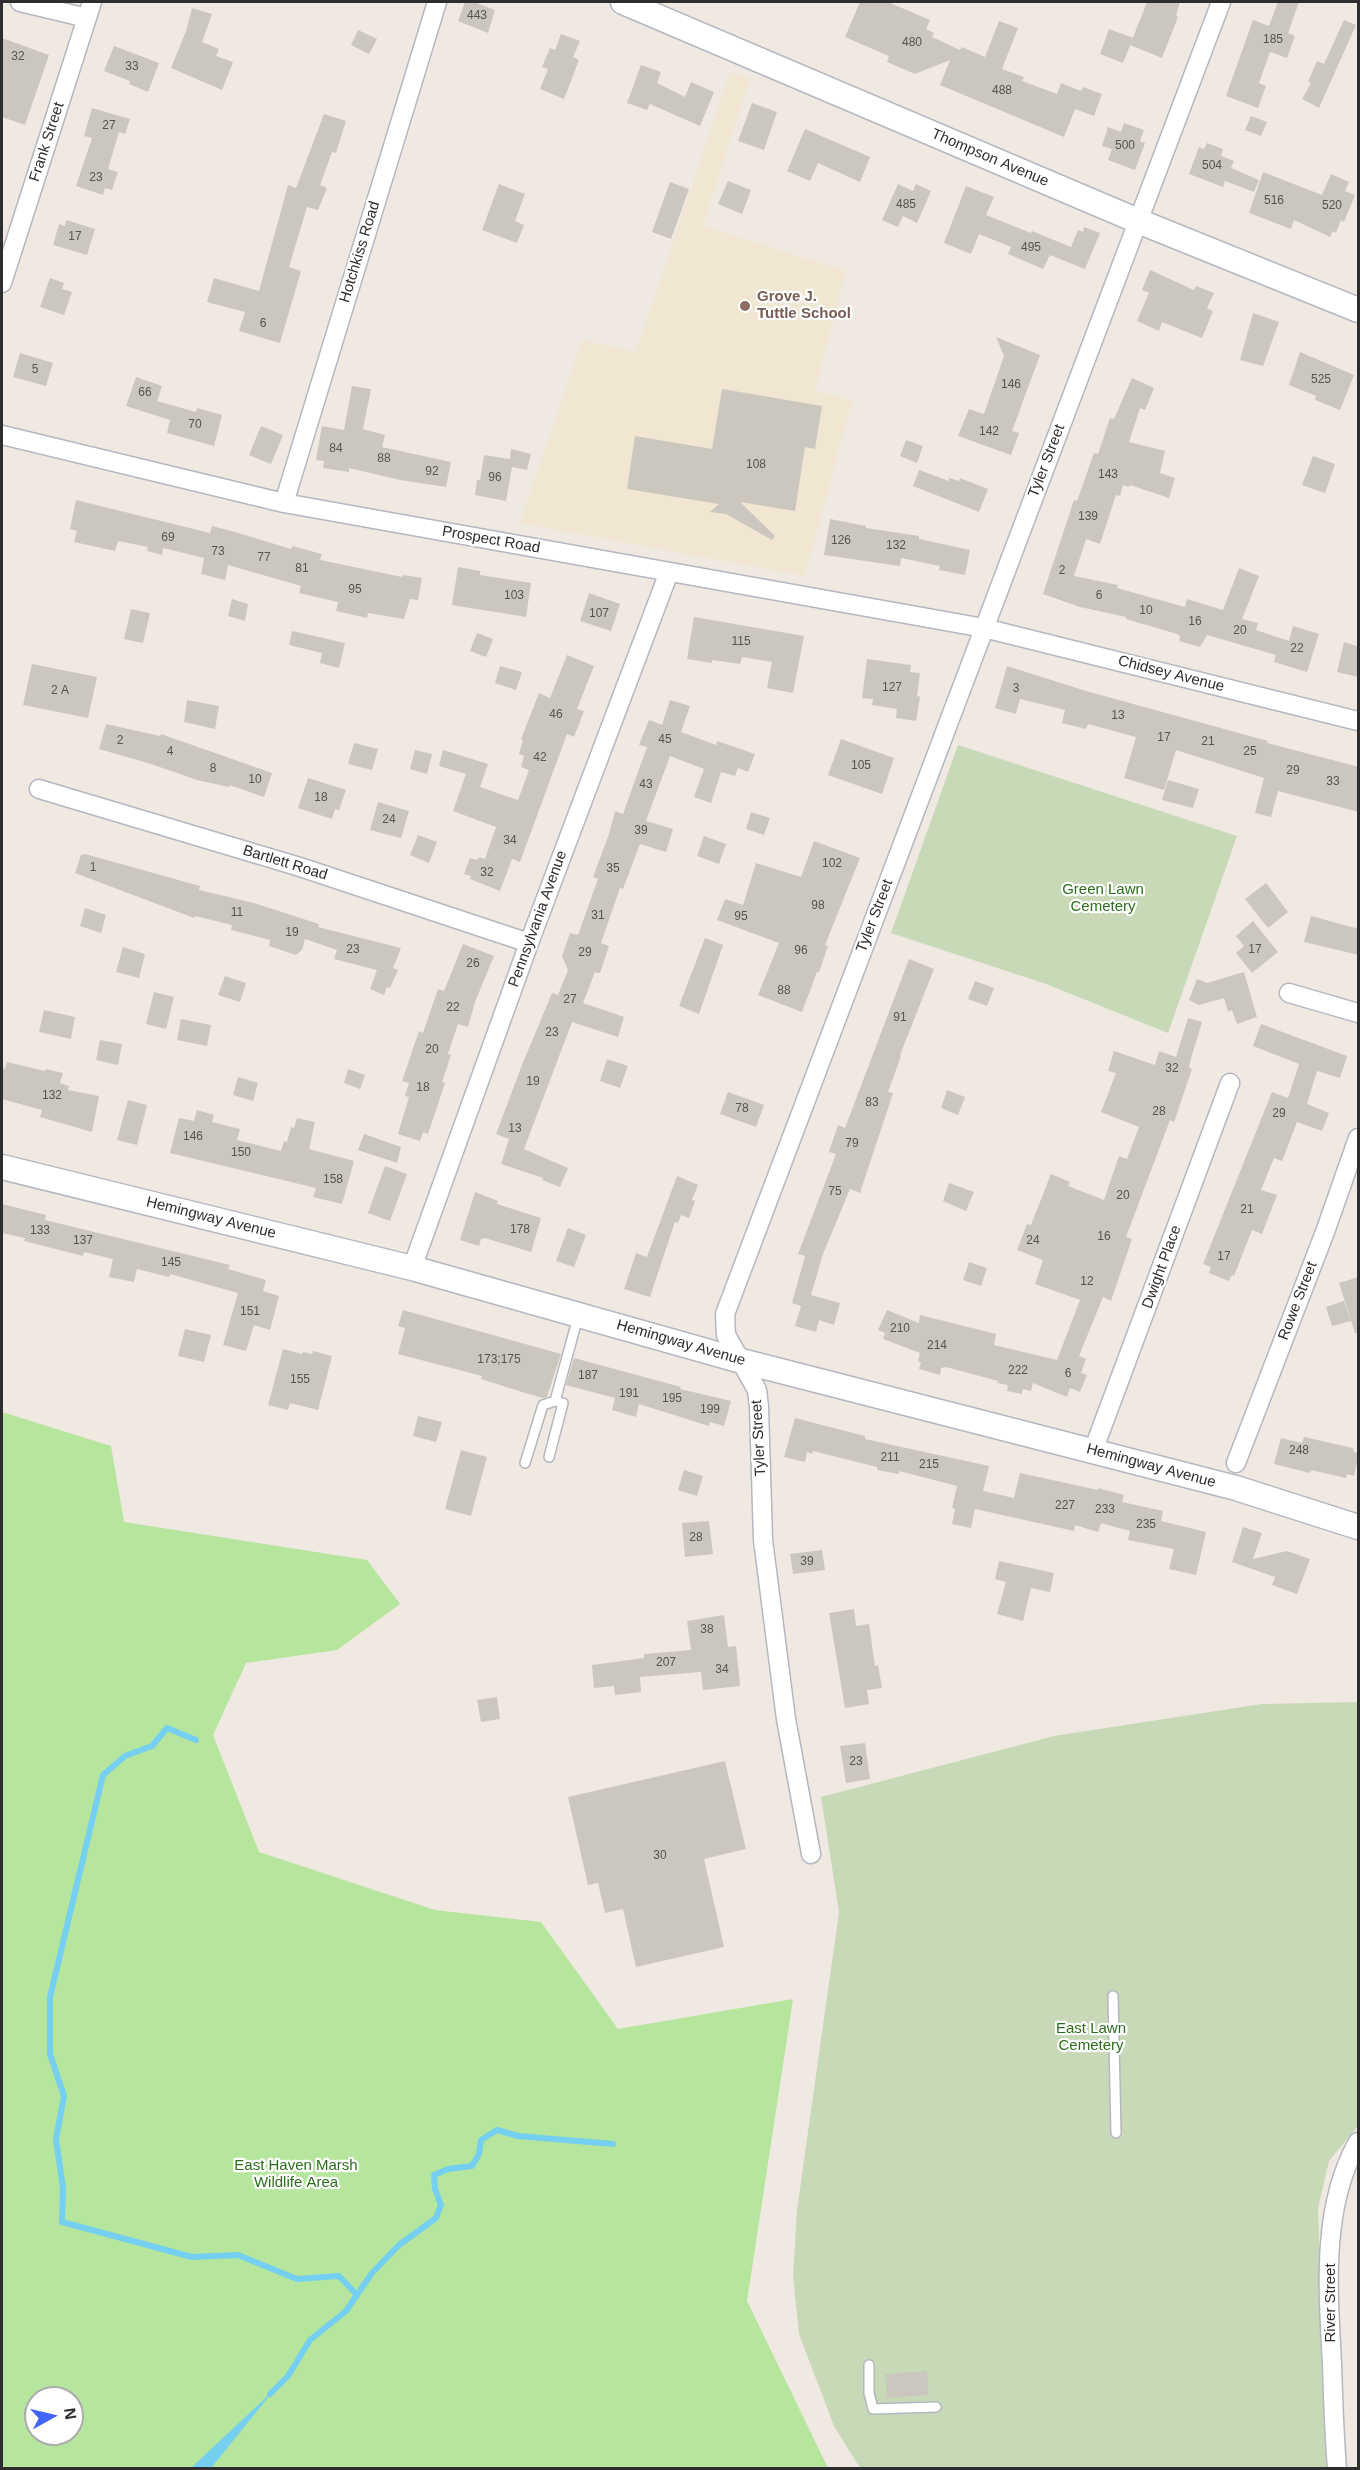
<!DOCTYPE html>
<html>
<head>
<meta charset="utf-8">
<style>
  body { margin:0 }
  #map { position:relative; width:1360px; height:2470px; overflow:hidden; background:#efe9e1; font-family:Helvetica,sans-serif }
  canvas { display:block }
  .frame { position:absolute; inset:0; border:3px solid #2e2e2e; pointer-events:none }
  .north { position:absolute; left:24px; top:2386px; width:60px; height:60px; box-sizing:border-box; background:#fff; border:2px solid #ababab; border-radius:50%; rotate:82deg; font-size:16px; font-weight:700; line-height:24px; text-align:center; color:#2e2e2e }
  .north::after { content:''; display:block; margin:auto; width:21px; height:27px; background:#4264fb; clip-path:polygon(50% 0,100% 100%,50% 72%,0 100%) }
</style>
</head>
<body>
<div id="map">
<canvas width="1360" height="2470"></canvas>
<div class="frame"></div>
<div class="north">N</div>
</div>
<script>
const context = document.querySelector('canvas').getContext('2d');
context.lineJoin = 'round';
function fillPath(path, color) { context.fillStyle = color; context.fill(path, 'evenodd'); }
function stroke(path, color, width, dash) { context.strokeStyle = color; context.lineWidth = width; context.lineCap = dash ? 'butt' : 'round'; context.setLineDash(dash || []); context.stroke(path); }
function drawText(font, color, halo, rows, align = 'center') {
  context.font = font + ' Helvetica,sans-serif'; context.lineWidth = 4.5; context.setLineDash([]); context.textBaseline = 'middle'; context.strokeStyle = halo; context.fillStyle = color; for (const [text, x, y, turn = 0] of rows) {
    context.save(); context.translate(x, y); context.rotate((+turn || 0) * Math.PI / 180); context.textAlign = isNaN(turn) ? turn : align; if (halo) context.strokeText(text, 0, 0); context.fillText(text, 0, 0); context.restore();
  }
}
fillPath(new Path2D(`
  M730,72L750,78L703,226L846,271L815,391L852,401L805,576L520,523L582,340L636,352Z`), '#f0e6d1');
fillPath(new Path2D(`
  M2,1412L111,1446L124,1522L367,1560L400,1604L337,1650L246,1663L213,1735L259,1852L435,1910L541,1922L618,2029L793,1999L747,2301L828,2468H2ZM36,2398H72V2434H36Z`), '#b6e59e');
fillPath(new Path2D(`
  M958,745L1237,836L1168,1033L1046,984L891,933Z
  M1358,1702V2126L1329,2161L1318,2208L1327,2468H860L834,2426L799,2334L793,2276L797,2210L839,1912L821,1797L1054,1736L1262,1704Z`), '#c8d9b8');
fillPath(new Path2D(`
  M275,2389L211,2468H191Z`), '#75cff0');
stroke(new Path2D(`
  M196,1740L167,1728L152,1746L125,1756L103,1775L50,1997V2054L64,2096L56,2139L63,2188L62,2222L192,2257L238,2255L297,2279L339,2276L357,2295
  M270,2394L288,2376L310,2340L346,2311L372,2273L399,2245L436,2218L441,2205L435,2189L434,2175L448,2169L472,2166L479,2154L481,2140L497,2130L518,2136L613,2144`), '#75cff0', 6);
fillPath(new Path2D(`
  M465,2H474L495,10L488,33L458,21Z
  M860,2H888L930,20L926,29L934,33L932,37L960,50L962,47L985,57L999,21L1018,28L1002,69L1024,77L1022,81L1057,94L1061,83L1081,91L1083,87L1102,94L1094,116L1075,109L1064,137L940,85L950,60L915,74L887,62L889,56L845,37Z
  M1147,2H1180L1176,16L1178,17L1162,58L1130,45Z
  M1278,2H1299L1288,33L1295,36L1287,58L1270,52L1259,83L1266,86L1258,108L1226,96L1253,20L1269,26Z
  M192,8L212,14L202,42L219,49L216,56L233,62L222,90L171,68L186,31Z
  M1344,20L1356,25L1319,108L1302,99L1311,83L1308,82L1317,61L1324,64Z
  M1109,29L1133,38L1123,63L1100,54Z
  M358,30L377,39L369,54L351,45Z
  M561,34L580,41L573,57L579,60L564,99L540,89L548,69L542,67L550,48L555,50Z
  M2,38L49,55L25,125L2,117Z
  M114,46L159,63L148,92L129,84L130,81L104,71Z
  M641,65L661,72L657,83L685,97L691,82L714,92L700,126L650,104L647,110L627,103Z
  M752,103L777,112L764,150L738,141Z
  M92,108L130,119L125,134L119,132L108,169L118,172L112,190L105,188L103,195L76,186L92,138L84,136Z
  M324,114L346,121L336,153L332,152L320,185L327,188L318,210L307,207L289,267L301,271L280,343L239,331L245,312L207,302L214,278L259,291L288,185L296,188Z
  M1251,116L1267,122L1261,136L1245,130Z
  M1124,123L1144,130L1140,141L1145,143L1135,170L1108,160L1112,149L1102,146L1108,127L1121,132Z
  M805,129L870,157L860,182L818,163L810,181L787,171Z
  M1207,143L1223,149L1221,156L1234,161L1231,168L1259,180L1254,192L1225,181L1223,187L1189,174L1199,147L1204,149Z
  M1263,172L1322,195L1331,174L1349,182L1345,191L1355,195L1344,222L1341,220L1336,233L1333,231L1330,237L1294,220L1291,229L1249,213Z
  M728,181L751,190L742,214L718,204Z
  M670,182L689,189L671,239L652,232Z
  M499,184L525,194L515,221L524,225L517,243L482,230Z
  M898,184L913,191L916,184L931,191L917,223L903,216L898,227L882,220Z
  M966,186L994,197L986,215L1031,233L1032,231L1071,247L1078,230L1083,232L1084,227L1100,233L1085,269L1050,255L1043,269L1008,254L1011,247L979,234L971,254L944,243Z
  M66,220L95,229L87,255L53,245L59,224L65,226Z
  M1150,270L1194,290L1196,286L1214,293L1207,308L1213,311L1202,338L1162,322L1159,331L1137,321L1149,293L1142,290Z
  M50,278L64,283L62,289L72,292L64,315L40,307Z
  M1253,313L1279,322L1263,366L1240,360Z
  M996,337L1040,355L1012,431L1019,433L1011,455L958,436L969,409L984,414L1004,356Z
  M1300,352L1354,375L1340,410L1315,400L1316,396L1289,385Z
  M20,353L53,363L46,386L13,377Z
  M136,377L162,386L157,401L196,412L197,408L222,415L214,446L167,433L170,420L126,406Z
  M1132,378L1154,388L1145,410L1140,408L1129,442L1165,451L1160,473L1175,478L1169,498L1130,485L1129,487L1123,485L1120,496L1116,495L1100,544L1086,539L1074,576L1118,585L1117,588L1185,607L1187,599L1223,610L1239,568L1259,576L1242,619L1258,623L1256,630L1289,641L1293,626L1319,634L1307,672L1274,662L1276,655L1207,635L1200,647L1179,641L1180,636L1177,634L1126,619V617L1080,607L1043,594L1074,500L1077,501L1094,453L1098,454L1110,418L1114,419Z
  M352,386L371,389L363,429L385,435L382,447L451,462L446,487L400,480L349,468V472L323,468L324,461L316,460L322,426L344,430Z
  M722,389L822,406L815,449L805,447L795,511L740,502L775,536L772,540L726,514L710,512L719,504L627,489L635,436L712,449Z
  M261,426L283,435L271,464L249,455Z
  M906,440L923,446L917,463L900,456Z
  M511,449L531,454L527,470L512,467L506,501L475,495L477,480H480L484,455L510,459Z
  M1313,456L1335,464L1325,493L1302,485Z
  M919,470L949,481V478L959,481L960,478L988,489L979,512L913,486Z
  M76,500L210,533L212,526L235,532L291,549L292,546L322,554L320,560L402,577L403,575L422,578L418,600L410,599L404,619L368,613L367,618L336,611L338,602L299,593L301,586L228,565L225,580L201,574L204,558L163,548L162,555L147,551L148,547L118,541L115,551L74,542L77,531L70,529Z
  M830,519L866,526V528L919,536V539L970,550L965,575L939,570L940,566L901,558L900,566L824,555Z
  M458,567L480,571V575L531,583L526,617L452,605Z
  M589,593L620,604L611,631L580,621Z
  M232,599L248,604L245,621L228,616Z
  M131,609L150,613L143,643L124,639Z
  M694,617L804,636L793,693L767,688L772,662L742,657L740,664L712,660V663L687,659Z
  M292,631L345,643L339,668L320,663L322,653L289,645Z
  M477,633L493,639L486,657L470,651Z
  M1344,642L1359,647V677L1337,672Z
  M567,655L594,666L577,709L584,711L574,737L567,734L520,862L512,859L500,891L470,879L471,876L464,874L470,858L477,860L479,857L485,859L496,827L453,811L466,774L439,766L443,750L488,764L480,787L518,800L529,770L521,767L524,756L519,754L523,740L521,739L539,693L550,698Z
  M867,659L911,665L910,672L920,673L917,696L920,697L916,721L896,718L897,709L872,705L873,699L862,698Z
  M32,664L97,677L88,718L23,705Z
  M500,666L522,672L516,690L495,683Z
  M1007,666L1086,691L1268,741L1267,743L1359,767V812L1278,791L1271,817L1255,813L1264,778L1176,750L1164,790L1124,778L1136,737L1088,724L1086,729L1062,723L1065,710L1020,699L1016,714L995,708Z
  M187,700L219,706L215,729L184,722Z
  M670,700L690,706L681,732L716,745L717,741L755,754L748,772L738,768L735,776L721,772L711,803L694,797L704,769L670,756L646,821L673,829L666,852L640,844L623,889L620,888L601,943L609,946L600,973L595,972L583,1003L624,1017L618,1037L572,1022L524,1149L568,1168L560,1187L542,1180L543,1178L501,1164L509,1139L496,1134L522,1065L552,993L558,995L568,970L562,956L570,933L578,935L598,879L593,877L609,834L615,811L623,814L647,747L639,745L649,720L662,725Z
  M106,724L160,736L161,734L272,773L264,797L229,785V787L197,780L151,764L99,749Z
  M841,739L894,758L882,794L828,775Z
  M354,743L378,749L372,770L348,764Z
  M415,750L432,754L427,774L410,769Z
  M308,778L346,790L339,810L335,809L332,819L298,808Z
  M1168,780L1199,789L1193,808L1162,800Z
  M378,802L409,811L401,838L370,830Z
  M751,812L770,818L764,835L746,829Z
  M418,835L437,842L429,863L410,855Z
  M704,836L726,844L719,864L697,856Z
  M814,841L860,858L825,945L828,946L819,972H817L802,1012L758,995L779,943L717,920L725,899L743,905L756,863L801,877Z
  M85,854L200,886L199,890L254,903L319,924L318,927L401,948L393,968L398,970L390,988L387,987L384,995L370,989L377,970L334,959L337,950L305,939L302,950L296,955L269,946L270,940L231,930L232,925L195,916L194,918L75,873L81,855Z
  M1266,883L1288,912L1268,928L1245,899Z
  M85,908L106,915L101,933L80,926Z
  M1311,916L1359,929V955L1304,942Z
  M1253,921L1278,952L1252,973L1236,953L1244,946L1236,936Z
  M705,938L723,945L699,1014L679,1006Z
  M463,944L494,956L475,1002L468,1027L458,1024L448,1054L451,1055L442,1082L445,1083L428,1134L423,1132L420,1141L398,1134L409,1097L405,1096L409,1083L402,1081L419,1031L423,1033L438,989L444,991Z
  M123,947L145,954L139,978L116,972Z
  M909,959L934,969L900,1055L901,1056L888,1092L893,1093L860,1193L850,1189L823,1254L811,1295L840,1303L834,1325L819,1320L816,1332L795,1326L801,1306L792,1303L805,1256L798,1254L836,1154L829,1152L838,1125L845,1128Z
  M1244,972L1257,1017L1237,1024L1232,1010L1228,1012L1224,998L1199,1005L1189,1000L1197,979L1207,983Z
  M225,976L246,983L240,1002L218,995Z
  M975,981L994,988L987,1006L968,999Z
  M154,992L174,997L166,1029L146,1024Z
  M44,1010L75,1017L71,1039L39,1032Z
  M1188,1018L1202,1022L1190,1062L1189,1068L1192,1069L1174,1122L1170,1120L1126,1237L1132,1239L1111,1301L1103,1297L1079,1356L1086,1359L1081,1373L1087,1375L1080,1392L1070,1388L1067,1397L1033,1383L1031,1391L1023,1389L1022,1394L1007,1391L1008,1385L997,1383L998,1381L946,1367L941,1368L940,1375L919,1369L921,1362L918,1361L920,1353L883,1339L885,1333L878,1330L887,1310L919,1323L920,1315L996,1334L994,1345L1057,1360L1080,1300L1035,1284L1043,1260L1017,1250L1027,1224L1031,1225L1051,1174L1070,1182L1068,1186L1104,1200L1119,1156L1127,1159L1139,1127L1101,1112L1116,1073L1108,1071L1114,1051L1155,1065L1159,1051L1176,1057Z
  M181,1019L211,1025L207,1046L177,1040Z
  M1261,1024L1347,1056L1340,1078L1317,1071L1307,1104L1329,1113L1322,1131L1297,1122L1282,1161L1274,1158L1261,1190L1277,1195L1262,1234L1252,1230L1234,1276L1232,1275L1229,1281L1209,1273L1211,1267L1203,1264L1272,1092L1288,1098L1299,1064L1253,1046Z
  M100,1040L122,1044L118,1065L96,1060Z
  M607,1059L628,1066L620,1088L600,1081Z
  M7,1062L45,1071L46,1069L63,1073L60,1083L69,1086L68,1090L99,1096L92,1132L40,1117L42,1110L2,1099V1068L5,1069Z
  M348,1069L365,1075L360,1089L344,1083Z
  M238,1077L258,1083L253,1101L233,1095Z
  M947,1090L965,1097L958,1115L941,1108Z
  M728,1092L764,1105L756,1127L720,1114Z
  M128,1100L147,1105L137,1145L117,1140Z
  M197,1110L214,1115L212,1122L240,1129L237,1140L281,1151L284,1141L287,1142L291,1127L294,1128L297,1118L315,1122L309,1149L354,1161L342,1204L313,1197L316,1188L170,1153L179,1118L194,1121Z
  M364,1134L401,1147L397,1163L358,1150Z
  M385,1166L407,1174L390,1221L368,1213Z
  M677,1176L698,1185L692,1200L695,1201L689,1218L681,1215L678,1223L675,1222L650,1297L624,1289L636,1253L647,1257Z
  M949,1183L974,1192L966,1211L943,1201Z
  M475,1192L498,1201L497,1204L541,1218L531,1252L485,1238L481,1239L479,1246L460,1240Z
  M2,1204L46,1215L45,1220L230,1265L228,1269L266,1280L263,1291L279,1296L270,1330L254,1325L246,1351L223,1345L238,1293L170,1274L169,1277L137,1269L134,1282L109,1277L113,1259L84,1252L83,1256L24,1241L25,1238L2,1233Z
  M568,1228L586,1235L574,1267L556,1261Z
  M969,1262L987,1268L981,1286L963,1280Z
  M1359,1277V1333H1355L1339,1283Z
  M1344,1301L1351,1321L1332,1326L1326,1307Z
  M403,1310L561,1354L547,1397L543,1398L522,1392L481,1379L482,1376L398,1354L405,1328L398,1326Z
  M185,1329L211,1335L204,1362L178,1356Z
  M283,1349L302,1354L303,1352L312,1354L313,1351L332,1356L318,1410L290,1403L288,1410L268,1405Z
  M574,1358L681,1387L680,1389L731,1401L724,1426L710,1422L709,1426L639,1404L636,1417L612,1410L615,1398L566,1385Z
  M418,1416L442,1422L436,1442L413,1436Z
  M795,1418L865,1436V1439L989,1466L983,1491L1014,1498L1020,1473L1098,1490V1488L1124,1495L1122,1502L1163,1511L1161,1521L1206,1532L1196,1575L1169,1569L1174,1549L1128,1540L1130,1531L1101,1523L1098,1532L1075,1525L1074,1531L975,1509L971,1528L952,1524L955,1509L952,1508L957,1486L899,1471V1474L877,1470V1467L813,1451L812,1454L807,1452L805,1462L784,1457Z
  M1304,1437L1353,1448L1354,1452L1359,1453L1354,1476L1347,1474L1346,1478L1311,1470L1310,1473L1274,1464L1281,1438L1302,1443Z
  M461,1450L487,1457L471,1516L445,1509Z
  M684,1470L703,1476L697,1496L678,1490Z
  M709,1521L713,1554L685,1557L682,1523Z
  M1243,1527L1262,1533L1253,1559L1287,1551L1310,1559L1297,1594L1272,1585L1275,1577L1232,1562Z
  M822,1550L825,1570L793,1574L790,1554Z
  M999,1561L1054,1573L1050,1592L1031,1588L1023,1621L997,1614L1006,1582L995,1579Z
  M854,1609L856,1626L869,1624L875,1666L878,1665L882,1688L867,1690L869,1704L845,1708L829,1613Z
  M724,1615L728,1647L736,1646L740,1686L703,1690L701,1672L640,1677L641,1692L615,1695L614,1686L594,1688L592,1665L644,1658V1654L691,1650L687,1621Z
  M497,1697L500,1719L481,1722L477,1700Z
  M865,1743L870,1779L846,1783L840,1746Z
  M725,1761L746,1849L704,1859L724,1947L636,1967L623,1909L605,1913L598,1883L588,1885L568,1797Z
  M927,2371L929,2395L887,2398L885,2374Z`), '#cbc7bf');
const lane = new Path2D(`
  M549,1457L563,1403L555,1401L578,1317
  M525,1463L543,1405L555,1401
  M1113,1996L1116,2133
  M869,2365V2393L873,2409L936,2407`);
const street = new Path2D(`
  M20,2L87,18
  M2,283L92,2
  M2,435L284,503L984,628L1358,721
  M284,503L437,2
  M39,789L300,867L529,943
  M1289,993L1358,1013
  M412,1268L529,943L669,572
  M1093,1451L1230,1083
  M1236,1463L1325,1232L1358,1138
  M811,1854L786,1719L763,1540L759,1407L757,1390L726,1335L725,1314L1221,2
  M1337,2468C1334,2433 1333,2398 1332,2363C1328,2290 1321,2207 1358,2142`);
const secondary = new Path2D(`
  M623,2L1138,221L1358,310
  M2,1167L412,1268L738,1360L1236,1488L1358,1527`);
stroke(lane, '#b4b7c1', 12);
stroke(street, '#b4b7c1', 21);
stroke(secondary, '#b4b7c1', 27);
stroke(lane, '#fff', 9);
stroke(street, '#fff', 18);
stroke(secondary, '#fff', 24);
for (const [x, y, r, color] of [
  [745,306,6,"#8d6e63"]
]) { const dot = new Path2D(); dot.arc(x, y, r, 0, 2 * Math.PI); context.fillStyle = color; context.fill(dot); stroke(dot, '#fff', 2); }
drawText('12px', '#555452', null, [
  ["443",477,16],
  ["185",1273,40],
  ["480",912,43],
  ["32",18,57],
  ["33",132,67],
  ["488",1002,91],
  ["27",109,126],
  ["500",1125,146],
  ["504",1212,166],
  ["23",96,178],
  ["516",1274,201],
  ["485",906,205],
  ["520",1332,206],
  ["17",75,237],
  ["495",1031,248],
  ["6",263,324],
  ["5",35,370],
  ["525",1321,380],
  ["146",1011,385],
  ["66",145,393],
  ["70",195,425],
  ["142",989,432],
  ["84",336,449],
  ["88",384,459],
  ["108",756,465],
  ["92",432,472],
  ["143",1108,475],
  ["96",495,478],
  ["139",1088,517],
  ["69",168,538],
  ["126",841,541],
  ["132",896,546],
  ["73",218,552],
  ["77",264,558],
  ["81",302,569],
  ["2",1062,571],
  ["95",355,590],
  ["103",514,596],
  ["6",1099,596],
  ["10",1146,611],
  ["107",599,614],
  ["16",1195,622],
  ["20",1240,631],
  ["115",741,642],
  ["22",1297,649],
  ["127",892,688],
  ["3",1016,689],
  ["2 A",60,691],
  ["46",556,715],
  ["13",1118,716],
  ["17",1164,738],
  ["45",665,740],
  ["2",120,741],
  ["21",1208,742],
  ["4",170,752],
  ["25",1250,752],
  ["42",540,758],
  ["105",861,766],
  ["8",213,769],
  ["29",1293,771],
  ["10",255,780],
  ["33",1333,782],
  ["43",646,785],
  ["18",321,798],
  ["24",389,820],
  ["39",641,831],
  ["34",510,841],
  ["102",832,864],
  ["1",93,868],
  ["35",613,869],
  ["32",487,873],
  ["98",818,906],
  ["11",237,913],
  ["31",598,916],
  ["95",741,917],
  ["19",292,933],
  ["23",353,950],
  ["17",1255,950],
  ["96",801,951],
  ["29",585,953],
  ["26",473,964],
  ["88",784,991],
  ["27",570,1000],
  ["22",453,1008],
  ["91",900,1018],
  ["23",552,1033],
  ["20",432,1050],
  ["32",1172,1069],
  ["19",533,1082],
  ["18",423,1088],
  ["132",52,1096],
  ["83",872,1103],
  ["78",742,1109],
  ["28",1159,1112],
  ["29",1279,1114],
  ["13",515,1129],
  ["146",193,1137],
  ["79",852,1144],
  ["150",241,1153],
  ["158",333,1180],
  ["75",835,1192],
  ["20",1123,1196],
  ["21",1247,1210],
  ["178",520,1230],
  ["133",40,1231],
  ["16",1104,1237],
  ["137",83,1241],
  ["24",1033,1241],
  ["17",1224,1257],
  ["145",171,1263],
  ["12",1087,1282],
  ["151",250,1312],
  ["210",900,1329],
  ["214",937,1346],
  ["173;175",499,1360],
  ["222",1018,1371],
  ["6",1068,1374],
  ["187",588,1376],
  ["155",300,1380],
  ["191",629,1394],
  ["195",672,1399],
  ["199",710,1410],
  ["248",1299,1451],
  ["211",890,1458],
  ["215",929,1465],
  ["227",1065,1506],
  ["233",1105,1510],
  ["235",1146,1525],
  ["28",696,1538],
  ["39",807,1562],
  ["38",707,1630],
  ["207",666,1663],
  ["34",722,1670],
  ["23",856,1762],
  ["30",660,1856]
]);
drawText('15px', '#2e2e2e', '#fff', [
  ["Frank Street",47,142,-72],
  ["Thompson Avenue",990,158,23],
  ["Hotchkiss Road",360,252,-73],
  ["Tyler Street",1047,461,-69],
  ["Prospect Road",491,540,10],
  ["Chidsey Avenue",1171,674,14],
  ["Bartlett Road",285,863,17],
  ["Tyler Street",875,916,-69],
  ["Pennsylvania Avenue",538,919,-70],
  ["Hemingway Avenue",211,1218,14],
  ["Dwight Place",1162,1267,-70],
  ["Rowe Street",1298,1301,-69],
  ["Hemingway Avenue",681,1343,16],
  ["Tyler Street",759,1438,-93],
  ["Hemingway Avenue",1151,1466,15],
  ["River Street",1331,2303,-90]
]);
drawText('bold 15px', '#785e54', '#fff', [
  ["Grove J.",757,297],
  ["Tuttle School",757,314]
], 'left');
drawText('15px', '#2c6e1b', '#fff', [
  ["Green Lawn",1103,890],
  ["Cemetery",1103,907],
  ["East Lawn",1091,2029],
  ["Cemetery",1091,2046],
  ["East Haven Marsh",296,2166],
  ["Wildlife Area",296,2183]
]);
</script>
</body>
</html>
